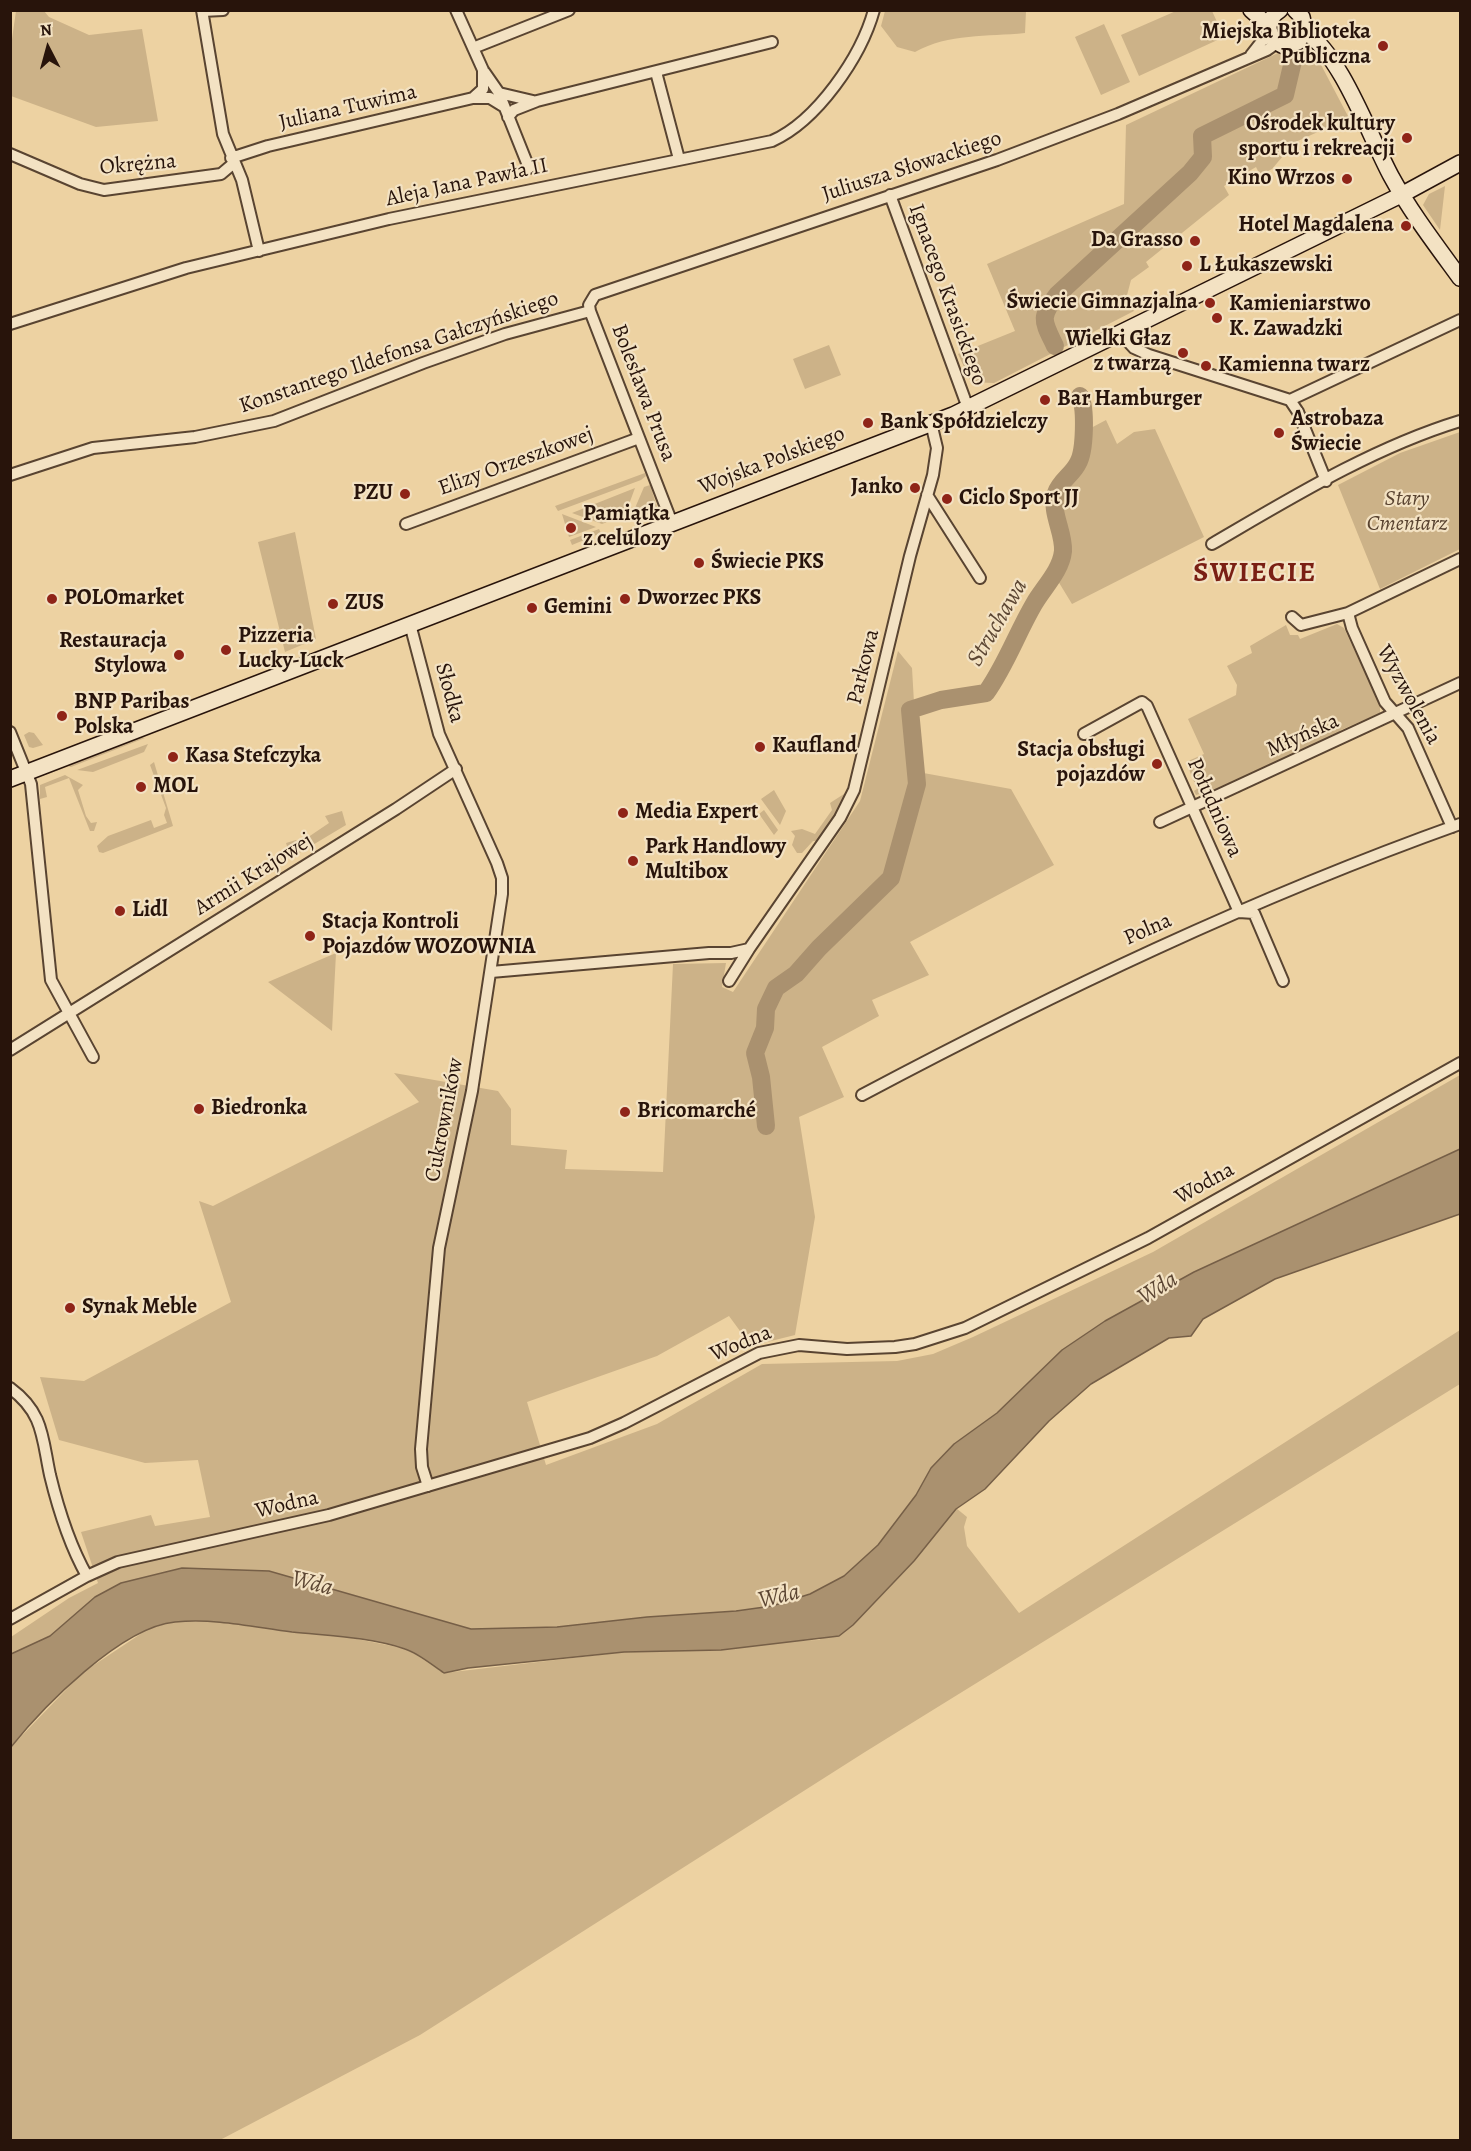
<!DOCTYPE html>
<html>
<head>
<meta charset="utf-8">
<style>
  body { margin:0 }
  #map { position:relative; width:1471px; height:2151px; overflow:hidden; background:#edd2a2; font-family:Alegreya,serif }
  canvas { display:block }
  .frame { position:absolute; inset:0; border:12px solid #28140b; pointer-events:none }
  .north { position:absolute; left:18px; top:18px; width:60px; height:60px; -webkit-text-stroke:4px #f3e2c3; paint-order:stroke; rotate:354deg; font-size:16px; font-weight:700; line-height:24px; text-align:center; color:#28140b }
  .north::after { content:''; display:block; margin:auto; width:21px; height:27px; background:#28140b; clip-path:polygon(50% 0,100% 100%,50% 72%,0 100%) }
</style>
</head>
<body>
<div id="map">
<canvas width="1471" height="2151"></canvas>
<div class="frame"></div>
<div class="north">N</div>
</div>
<script>
const context = document.querySelector('canvas').getContext('2d');
context.lineJoin = 'round';
function fillPath(path, color) { context.fillStyle = color; context.fill(path, 'evenodd'); }
function stroke(path, color, width, dash) { context.strokeStyle = color; context.lineWidth = width; context.lineCap = dash ? 'butt' : 'round'; context.setLineDash(dash || []); context.stroke(path); }
function drawText(font, color, halo, rows, align = 'center') {
  context.font = font + ' Alegreya,serif'; context.lineWidth = 4.5; context.setLineDash([]); context.textBaseline = 'middle'; context.strokeStyle = halo; context.fillStyle = color; for (const [text, x, y, turn = 0] of rows) {
    context.save(); context.translate(x, y); context.rotate((+turn || 0) * Math.PI / 180); context.textAlign = isNaN(turn) ? turn : align; if (halo) context.strokeText(text, 0, 0); context.fillText(text, 0, 0); context.restore();
  }
}
fillPath(new Path2D(`
  M16,11H44L49,17L89,35L142,29L158,121L96,127L11,96V46Z
  M885,11H1026L1025,33C987,37 949,33 915,52L897,47L881,26Z
  M1212,11L1224,37L1139,76L1121,35L1176,11Z
  M1104,24L1130,82L1101,95L1075,37Z
  M1278,53L1319,61L1349,118L1282,148L1283,156L1272,169L1260,175L1256,167L1224,186L1229,195L1146,262L1149,267L1131,280L1126,299L1134,311L994,383L971,382L958,354L1015,331L987,264L1124,204L1126,125Z
  M1445,186L1440,230L1423,205L1429,194Z
  M829,345L841,375L805,389L793,359Z
  M1106,420L1117,444L1134,432L1155,429L1204,537L1072,604L1058,581L1067,553L1062,497L1084,465L1089,429Z
  M1460,432V549L1380,589L1338,485L1400,453Z
  M645,473L646,476L641,480L558,511L555,506Z
  M650,485L658,510L629,522L644,487Z
  M635,488L625,515L602,524L572,513Z
  M562,514L596,527L569,537Z
  M599,529L601,533L572,545L570,540Z
  M295,532L316,639L285,652L258,542Z
  M1337,624L1344,628L1380,705V713L1341,730L1334,737L1217,789L1196,795L1194,791L1197,789L1186,762L1204,754L1188,719L1236,695L1237,685L1227,666L1252,653L1250,646L1286,625L1290,635H1298L1300,639Z
  M898,651L912,668L918,772L1011,789L1054,865L910,942L929,975L872,1000L879,1016L822,1047L844,1097L799,1117L815,1217L795,1335L751,1346L729,1316L657,1356L527,1402L546,1465L657,1424L762,1364L897,1361L933,1354L973,1337L1153,1252L1460,1075V1149L1194,1272L1105,1321L1062,1350L997,1413L954,1444L931,1468L916,1495L878,1545L844,1576L810,1594L772,1606L736,1611L647,1617L557,1627L471,1629L382,1606L306,1580L95,1597L50,1636L11,1654V1637L69,1598L98,1583L81,1532L151,1515L155,1526L210,1517L198,1460L145,1463L59,1440L40,1377L84,1381L231,1302L199,1201L213,1206L419,1102L394,1073L498,1091L511,1109V1145L567,1150L565,1169L663,1172L673,964L726,963L722,987L733,992L860,801Z
  M29,732L34,733L43,745L33,748L29,747L24,735Z
  M139,737L145,738L71,767L68,766Z
  M148,744L144,752L93,772L77,770Z
  M154,762L173,826L103,853L99,852L97,846L108,836L151,820L154,828L167,823L164,815L166,808L150,765Z
  M65,775L83,785L78,790L86,816L91,823L97,822L94,831H90L69,778L45,787L47,797L40,799V785Z
  M774,790L786,811L780,825L761,799Z
  M847,792L833,820L818,841H813L802,853H797L792,845L795,836L791,831L802,829L815,834L832,810L830,803Z
  M764,810L778,830L774,835L759,814Z
  M342,811L346,825L291,858L286,843L296,840L298,844L329,823L325,816Z
  M336,953L332,1031L268,982Z
  M1460,1330V1384L865,1752L420,2035L220,2140H11V1747L82,1673L148,1629L172,1622H237L291,1632L347,1637L407,1649L444,1673L624,1652L721,1650L788,1641L819,1640L880,1597L914,1561L956,1508L967,1517L964,1527L967,1546L1019,1613Z`), '#ccb288');
const water = new Path2D(`
  M1460,1149V1214L1275,1279L1203,1319L1191,1336L1169,1338L1091,1384L1049,1421L985,1489L956,1509L914,1561L853,1625L839,1636L721,1650L624,1652L468,1668L444,1673C432,1665 418,1653 405,1649C369,1637 330,1636 292,1632C253,1627 215,1618 175,1622C121,1627 43,1707 11,1747V1654L50,1636L95,1597L121,1583L182,1568L269,1571L471,1629L557,1627L647,1617L736,1611L772,1606L810,1594L844,1576L878,1545L916,1495L931,1468L954,1444L997,1413L1062,1350L1105,1321L1194,1272Z`);
fillPath(water, '#aa916f');
stroke(water, '#765f47', 1.5);
stroke(new Path2D(`
  M1055,346C1043,321 1039,318 1057,295L1190,173L1203,157L1202,136L1285,95L1293,61
  M766,1126L761,1077L755,1053L765,1028L766,1009L776,988L796,974L819,948L891,878L917,784L910,710L941,700L986,693C1006,665 1017,633 1034,604C1043,588 1061,571 1063,551C1064,531 1050,513 1056,493C1060,481 1073,474 1078,463C1085,451 1086,408 1080,396`), '#aa916f', 18);
const street = new Path2D(`
  M202,10L223,134L242,180L259,251
  M456,10L483,70L499,93L529,168
  M202,11L223,10
  M473,48L569,10
  M1251,55L1262,41L1271,36
  M656,72L679,159
  M499,93L533,101
  M473,98L483,89V70
  M508,117L514,110L537,101L772,42
  M10,154L80,184L104,190L221,174L234,163
  M231,158L268,146L473,98H490L503,106
  M890,195L968,408
  M10,324L186,268L389,219L772,141C817,121 861,57 874,10
  M1121,334L1134,348L1149,355L1290,400L1298,412L1326,481
  M1290,400L1460,320
  M10,475L93,448L195,437L274,421L423,363L505,334L590,311
  M927,495L980,578
  M672,523L590,311L589,305L595,295L997,160L1118,114L1267,50L1277,43
  M406,524L639,438
  M1212,544C1291,498 1372,448 1460,421
  M1348,613L1352,628L1385,702L1408,728L1452,827
  M1292,617L1301,625L1348,613L1460,559
  M410,624L439,734L497,863L502,878V894L472,1091L439,1248L421,1449L422,1467L428,1486
  M10,732L31,784L51,980L93,1057
  M1084,734L1142,702L1147,706L1239,912L1254,913L1283,981
  M1160,822L1460,683
  M491,972L709,953H731L749,949L840,818L854,790L910,556L933,475L937,448L931,423
  M729,981L749,949
  M10,1050L396,809L456,769
  M862,1095C1056,992 1253,898 1460,824
  M10,1388C44,1413 42,1438 50,1475C58,1508 70,1546 87,1576
  M10,1619L87,1576L118,1562L329,1515L590,1438L624,1423L759,1353L799,1345L847,1349L895,1347L915,1344L965,1328L1148,1238L1460,1063`);
const secondary = new Path2D(`
  M1251,10L1268,25
  M1280,10C1263,21 1267,39 1284,46L1298,42L1305,31L1302,17L1295,10
  M1305,31C1342,57 1369,135 1391,176C1410,211 1436,245 1460,278
  M10,779L953,415L1403,194L1460,163`);
stroke(street, '#594431', 14);
stroke(secondary, '#28140b', 18);
stroke(street, '#f3e2c3', 10);
stroke(secondary, '#f3e2c3', 15);
for (const [x, y, r, color] of [
  [1383,46,6,"#8f2418"],
  [1407,138,6,"#8f2418"],
  [1347,179,6,"#8f2418"],
  [1406,226,6,"#8f2418"],
  [1195,241,6,"#8f2418"],
  [1187,266,6,"#8f2418"],
  [1210,303,6,"#8f2418"],
  [1217,318,6,"#8f2418"],
  [1183,353,6,"#8f2418"],
  [1206,366,6,"#8f2418"],
  [1045,400,6,"#8f2418"],
  [868,423,6,"#8f2418"],
  [1279,433,6,"#8f2418"],
  [915,488,6,"#8f2418"],
  [405,494,6,"#8f2418"],
  [947,499,6,"#8f2418"],
  [571,528,6,"#8f2418"],
  [699,563,6,"#8f2418"],
  [52,599,6,"#8f2418"],
  [625,599,6,"#8f2418"],
  [333,604,6,"#8f2418"],
  [532,608,6,"#8f2418"],
  [226,650,6,"#8f2418"],
  [179,655,6,"#8f2418"],
  [62,716,6,"#8f2418"],
  [760,747,6,"#8f2418"],
  [173,757,6,"#8f2418"],
  [1157,764,6,"#8f2418"],
  [141,787,6,"#8f2418"],
  [623,813,6,"#8f2418"],
  [633,861,6,"#8f2418"],
  [120,911,6,"#8f2418"],
  [310,936,6,"#8f2418"],
  [199,1109,6,"#8f2418"],
  [625,1112,6,"#8f2418"],
  [70,1308,6,"#8f2418"]
]) { const dot = new Path2D(); dot.arc(x, y, r, 0, 2 * Math.PI); context.fillStyle = color; context.fill(dot); stroke(dot, '#f3e2c3', 2); }
drawText('bold 22px', '#28140b', '#f3e2c3', [
  ["Miejska Biblioteka",1371,33,"right"],
  ["Publiczna",1371,58,"right"],
  ["Ośrodek kultury",1395,125,"right"],
  ["sportu i rekreacji",1395,150,"right"],
  ["Kino Wrzos",1335,179,"right"],
  ["Hotel Magdalena",1394,226,"right"],
  ["Da Grasso",1183,241,"right"],
  ["L Łukaszewski",1199,266],
  ["Świecie Gimnazjalna",1198,303,"right"],
  ["Kamieniarstwo",1229,305],
  ["K. Zawadzki",1229,330],
  ["Wielki Głaz",1171,340,"right"],
  ["z twarzą",1171,365,"right"],
  ["Kamienna twarz",1218,366],
  ["Bar Hamburger",1057,400],
  ["Astrobaza",1291,420],
  ["Świecie",1291,445],
  ["Bank Spółdzielczy",880,423],
  ["Janko",903,488,"right"],
  ["PZU",393,494,"right"],
  ["Ciclo Sport JJ",959,499],
  ["Pamiątka",583,515],
  ["z celulozy",583,540],
  ["Świecie PKS",711,563],
  ["POLOmarket",64,599],
  ["Dworzec PKS",637,599],
  ["ZUS",345,604],
  ["Gemini",544,608],
  ["Pizzeria",238,637],
  ["Lucky-Luck",238,662],
  ["Restauracja",167,642,"right"],
  ["Stylowa",167,667,"right"],
  ["BNP Paribas",74,703],
  ["Polska",74,728],
  ["Kaufland",772,747],
  ["Stacja obsługi",1145,751,"right"],
  ["pojazdów",1145,776,"right"],
  ["Kasa Stefczyka",185,757],
  ["MOL",153,787],
  ["Media Expert",635,813],
  ["Park Handlowy",645,848],
  ["Multibox",645,873],
  ["Lidl",132,911],
  ["Stacja Kontroli",322,923],
  ["Pojazdów WOZOWNIA",322,948],
  ["Biedronka",211,1109],
  ["Bricomarché",637,1112],
  ["Synak Meble",82,1308]
], 'left');
drawText('22px', '#28140b', '#f3e2c3', [
  ["Juliana Tuwima",348,108,-13],
  ["Okrężna",138,165,-5],
  ["Juliusza Słowackiego",912,167,-18],
  ["Aleja Jana Pawła II",467,183,-12],
  ["Ignacego Krasickiego",947,295,70],
  ["Konstantego Ildefonsa Gałczyńskiego",399,353,-19],
  ["Bolesława Prusa",643,393,69],
  ["Wojska Polskiego",772,461,-21],
  ["Elizy Orzeszkowej",516,462,-20],
  ["Parkowa",864,667,-76],
  ["Słodka",449,693,75],
  ["Wyzwolenia",1408,695,61],
  ["Młyńska",1303,736,-24],
  ["Południowa",1214,808,66],
  ["Armii Krajowej",254,875,-32],
  ["Polna",1148,930,-24],
  ["Cukrowników",445,1120,-79],
  ["Wodna",1205,1184,-29],
  ["Wodna",741,1344,-22],
  ["Wodna",287,1505,-13]
]);
drawText('italic 22px', '#594330', '#f3e2c3', [
  ["Stary",1407,500],
  ["Cmentarz",1407,525]
]);
drawText('italic 24px', '#5c4633', '#f3e2c3', [
  ["Struchawa",998,623,-60],
  ["Wda",1158,1289,-32],
  ["Wda",312,1584,14],
  ["Wda",779,1597,-13]
]);
context.letterSpacing = '1.5px';
drawText('bold 28px', '#7a1f14', '#f3e2c3', [
  ["ŚWIECIE",1255,574]
]);
context.letterSpacing = '0px';
</script>
</body>
</html>
